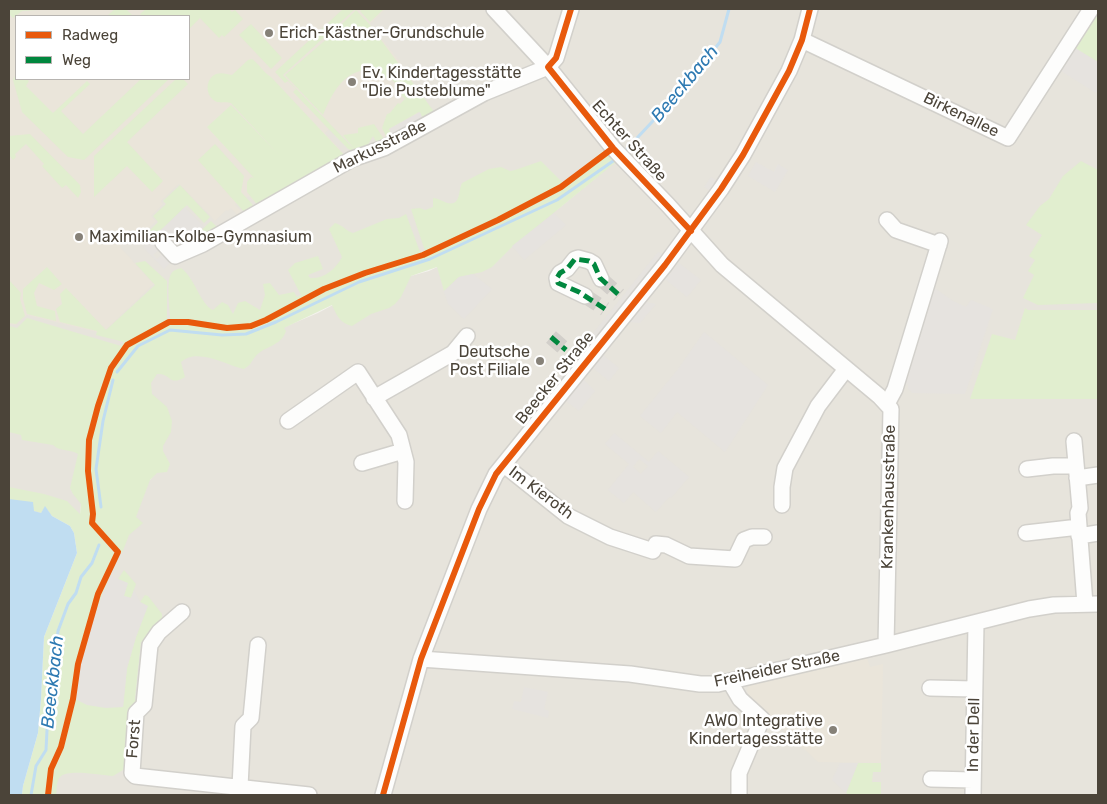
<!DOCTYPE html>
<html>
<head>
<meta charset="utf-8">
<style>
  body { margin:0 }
  #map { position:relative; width:1107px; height:804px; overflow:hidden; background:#f4f2ee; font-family:Rubik,sans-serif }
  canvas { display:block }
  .frame { position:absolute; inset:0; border:10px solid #4b4439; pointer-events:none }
  .legend { position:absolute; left:15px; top:15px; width:175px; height:65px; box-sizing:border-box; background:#fff; border:1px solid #b7b4b0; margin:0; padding:6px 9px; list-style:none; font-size:15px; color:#4b4439 }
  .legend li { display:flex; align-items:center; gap:10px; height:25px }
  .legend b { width:25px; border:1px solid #b7b4b0 }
</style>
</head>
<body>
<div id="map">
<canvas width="1107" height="804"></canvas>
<div class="frame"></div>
<ul class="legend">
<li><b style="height:6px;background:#e8590c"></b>Radweg</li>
<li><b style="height:6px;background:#00873e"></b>Weg</li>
</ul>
</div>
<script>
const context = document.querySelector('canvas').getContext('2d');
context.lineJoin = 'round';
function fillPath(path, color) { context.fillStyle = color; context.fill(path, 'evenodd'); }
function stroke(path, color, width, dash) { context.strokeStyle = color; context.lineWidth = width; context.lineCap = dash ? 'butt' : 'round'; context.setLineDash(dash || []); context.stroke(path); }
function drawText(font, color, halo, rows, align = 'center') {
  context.font = font + ' Rubik,sans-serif'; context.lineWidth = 5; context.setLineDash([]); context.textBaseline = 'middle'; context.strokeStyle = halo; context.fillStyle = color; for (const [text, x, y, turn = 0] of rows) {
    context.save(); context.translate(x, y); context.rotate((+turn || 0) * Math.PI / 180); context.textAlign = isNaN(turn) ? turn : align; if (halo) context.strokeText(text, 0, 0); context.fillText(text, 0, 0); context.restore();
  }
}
fillPath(new Path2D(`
  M9,9H1098V795H34L36,779L48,752L51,737L49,727L54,669L58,657L62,626L69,604L78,592L82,578L97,557L101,547L91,544L135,484L150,480L156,473L147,463L133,425L135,412L131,389L126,374L153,350L178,342L244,344L318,313L363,289L429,271L558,209L615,162L603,151L563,183L425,251L358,268L257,317L239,322L221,323L187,319L163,320L129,338L107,361L88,433L80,514L52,516L45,507L41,513L34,511L33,502L9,499ZM16,16H189V79H16Z`), '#e7e4dc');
fillPath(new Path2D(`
  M38,9H386L370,24L415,81L413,83L435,113L377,143L373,136L359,153L332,126L325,133L349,159L260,208L249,196L235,204L241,211L237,215L231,208L228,211L226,210L215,221L179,184L161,201L163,204L151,216L156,221L138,239L133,234L120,247L154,284L107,329L101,333L27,315L16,325L9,324V18L22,11ZM16,16H189V79H16Z
  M866,655L870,667L883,664L881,763L818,762L749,698L747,690L749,685Z`), '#eae5da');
fillPath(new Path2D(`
  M9,9H39L37,10L22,11L13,18L9,14Z
  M115,9H126L133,16H107Z
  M146,9H229L232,12L235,10L243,19L224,37L222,35L219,38L200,18L189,29V16H142L140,14Z
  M343,9H355L283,75L355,150L343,135L358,133V128L374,124L384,139L377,143L373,136L365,150L359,153L348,149L293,92L296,89L288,81L285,83L275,72Z
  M362,9H384L370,22L360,11Z
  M1098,9V62L1075,48L1072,50Z
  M356,10L370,25L435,113L423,119L419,112L389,129L392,135L387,138L382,128L387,114L390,113L398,103L400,104L405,99L401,95L404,92L392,80L379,75L380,70C374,71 366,70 360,71C340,76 330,98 323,115L285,75L329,37Z
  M251,24L282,58L271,69L239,35Z
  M252,59C259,64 263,72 271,77L347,158L259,207L247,192V182L251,177L254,178L207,127L231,105L279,155L231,103C226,101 220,104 215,101C205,95 205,79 216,74C222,72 227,74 232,75L248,60Z
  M16,74V79H26L29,81L26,86L53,113L87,81L90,84L61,111L83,134L141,79H169L84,160L68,157L22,112L13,80Z
  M176,79H183L188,84L127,142L163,181L152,192L127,166L94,197V156Z
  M30,134L80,185L81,192L78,198L66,185L62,188L42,166L44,164L26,144L15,154L16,157L13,160L9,155V136Z
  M215,144L244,176L241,192L253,205L245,213L198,160Z
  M603,151L616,162L513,246L492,267L482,272L459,277L444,291L437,267L411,276L401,297L395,304L389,308L371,314L352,326C340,323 337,316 332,305L284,328L286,331C281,347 263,346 255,357C250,363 252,364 244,369C226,365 197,347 181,362L185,377C169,387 171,373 157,374L151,383L152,394L167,407L172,421L171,432L163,446V451L170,464L167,472L157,473L150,480L136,517L143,523L129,535L122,553L102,530L98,534L118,558L104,590L89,632L123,707L127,668L136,637L147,606L140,602L145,595L148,596L162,614V621L139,703L128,767L113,776C102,775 69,769 61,776C56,780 57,789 56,795H22L23,786L38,733L41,699L44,637L77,553L74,533L70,526L52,516L45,507L41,513L34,511L9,499V487L44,494L67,501L80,514L81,504L73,494L70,488L78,454C71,449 60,452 53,445L22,440L21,435L9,432V326L17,328L27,318L121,346L124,342L96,335L97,331L60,322L56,309L62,304L60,294L66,288L106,330L155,285L135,263L145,261L167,281V319H170C170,308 166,283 171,274C173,270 178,269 181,268C195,278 200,304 213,310L222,302L228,305L233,314L238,303L245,301L260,310L265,295L263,284L270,283L279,295L294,292L297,297L301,295L288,270L295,263L318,256L323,269L308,275L310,278C324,279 336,269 342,257L329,229L335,223C343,225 346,231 353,233L387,219L399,218L406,214L420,252L425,251L411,209L420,208L425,210L433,207V198C441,198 451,209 457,200C460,195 459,189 462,183L489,169L501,167L510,171L515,170L541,161L563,183Z
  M1081,161L1098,170V303L1038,305L1023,298L1034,275L1028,271L1035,260L1029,256L1042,235L1026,225L1040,206L1049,199L1063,176Z
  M180,185L210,217L204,223L187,205L149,242L144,236L158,222L153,216L166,204L163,201Z
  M211,221L220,230L187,244Z
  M47,267L62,284L54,290L39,283L34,293L37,306L55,311L56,321L27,314L23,299V289Z
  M9,280L21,293L20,299L25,316L16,324L9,323Z
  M1025,308L1028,310H1098V399H970L992,334L1015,340Z
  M124,570L136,584L131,598L124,596L118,579Z
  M858,763H881V772H873L872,782H881V795H849L846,793Z`), '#e1eecf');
fillPath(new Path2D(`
  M1075,48L1098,62V89L1096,93L1061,71Z
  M420,112L423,119L392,135L389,129Z
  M756,162L774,172L778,164L788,170L775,192L748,176Z
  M711,177L718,181L711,191L704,187Z
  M185,207L204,227L186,244L176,234L153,255L157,259L162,254L170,263L164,269L143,247Z
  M554,213L566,225L524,260L512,246Z
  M658,252L667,254L561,385H554V382Z
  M679,263L701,280L687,297L665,279Z
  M473,274L492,289L464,319L448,304L444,291L459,277Z
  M929,284L953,301L966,307L971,300L993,309L965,394L912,393L908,388V384L899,387Z
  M646,302L656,304L640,323L629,322Z
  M704,332L768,385L725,452L677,412L661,433L640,416L678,369Z
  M603,355L619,368L609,381L593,368Z
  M583,379L595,391L579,411L566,401Z
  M614,433L649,462L658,451L689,477L671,498L669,497L656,512L633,492L624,503L608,490L629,464L605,444ZM639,459L648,466L641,474L633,467Z
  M111,576L128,583L124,596L131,598L134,590L140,602L148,606L136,637L127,668L123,707L106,708L87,705L75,699L80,666L89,632L104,590Z
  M148,641L139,703L135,699L141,642Z
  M524,687L548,692L544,709L549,711L548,718L512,709L514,701L521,702Z
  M840,763H858L846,793L832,780Z`), '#e6e3df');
fillPath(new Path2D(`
  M9,499L33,502L34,511L41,513L45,506L52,516L70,526L74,533L77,553L44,637L41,699L38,733L23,786L22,795H9Z`), '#c0ddf1');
stroke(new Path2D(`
  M623,153L680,92L720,42L729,9
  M117,372L138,346L170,330L222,335L246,334L276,322L359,282L430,259L557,200L616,159
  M101,507L96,469L103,421L113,380
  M31,795L36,766L46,750L48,711L50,702L51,676L55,657L58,631L68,604L76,593L81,577L92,563L99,545`), '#c0ddf1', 3);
stroke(new Path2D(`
  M601,279L619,295
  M585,296L605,309
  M551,337L566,350`), '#d2cfca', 15, [15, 8]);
const minor = new Path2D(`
  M494,9L548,67L613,148L668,205L722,265L879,396L891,409L886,645
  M802,40L1008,138L1091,9
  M887,220L896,230L939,245
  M163,243L175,256L203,244L352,159L384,148L484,93L548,67L556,58L571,9
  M585,296L558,283L557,278L560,273L567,269L575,259L578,258L589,261L594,264L601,279
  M374,398L453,353L467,336
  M887,404L895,389L940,241
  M288,421L358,372L399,435L406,462L405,501
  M1074,441L1080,508L1078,513L1085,604
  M362,463L403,451
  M504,465L568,516L610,537L653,551L656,544L666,545L689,556L735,559L744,540L752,537H764
  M1027,469L1053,466H1076
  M1077,478L1098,475
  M782,505V487L785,468L818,406L846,369
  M1026,533L1079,527
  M1079,536L1098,533
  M182,612L159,632L150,645L144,705L136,713L132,773L135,776L309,795
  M421,659L630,674L700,684H718L886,645L1029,609L1054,605L1098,604
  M730,682L740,699L762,719L739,773V794
  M930,688L974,689
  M931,779L973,780
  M240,787L243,726L251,718L258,645
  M383,795L421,659L479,509L496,474L665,265L721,189L743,155L789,71L802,40L810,9
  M973,795L976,623`);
stroke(minor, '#d2d0cb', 18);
stroke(minor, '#fdfdfc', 15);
stroke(new Path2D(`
  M605,309L579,292L558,283L557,278L560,273L567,269L575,259L589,261L594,264L600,278L619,295
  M551,337L566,350`), '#00873e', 5, [10, 5]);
stroke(new Path2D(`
  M571,9L556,58L548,67L613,148L691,231
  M48,795L51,769L61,747L73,699L78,664L98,594L118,552L92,523L93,514L88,471L89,440L98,406L111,368L127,345L169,322H188L227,328L251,326L266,320L324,289L365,273L423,255L498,220L561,187L613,148
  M383,795L421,659L479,509L496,474L665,265L721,189L743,155L789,71L802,40L810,9`), '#e8590c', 6);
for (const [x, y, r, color] of [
  [269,33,5,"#868178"],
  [352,82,5,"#868178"],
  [79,237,5,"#868178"],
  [540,361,5,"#868178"],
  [833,730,5,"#868178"]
]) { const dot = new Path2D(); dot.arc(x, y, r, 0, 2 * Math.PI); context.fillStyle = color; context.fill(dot); stroke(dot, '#fff', 2); }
drawText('16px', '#4b4439', '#fff', [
  ["Erich-Kästner-Grundschule",279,33],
  ["Ev. Kindertagesstätte",362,73],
  ["\"Die Pusteblume\"",362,91],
  ["Maximilian-Kolbe-Gymnasium",89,237],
  ["Deutsche",530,352,"right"],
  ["Post Filiale",530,370,"right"],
  ["AWO Integrative",823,721,"right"],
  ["Kindertagesstätte",823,739,"right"]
], 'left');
drawText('16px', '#4b4439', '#fff', [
  ["Birkenallee",961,115,26],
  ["Echter Straße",629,141,48],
  ["Markusstraße",380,147,-26],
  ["Beecker Straße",555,378,-51],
  ["Im Kieroth",541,493,37],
  ["Krankenhausstraße",889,497,-89],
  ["Freiheider Straße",777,669,-12],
  ["In der Dell",974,735,-89],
  ["Forst",134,739,-85]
]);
drawText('italic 18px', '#2e7ab2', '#fff', [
  ["Beeckbach",685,84,-50],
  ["Beeckbach",53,682,-84]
]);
</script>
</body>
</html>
